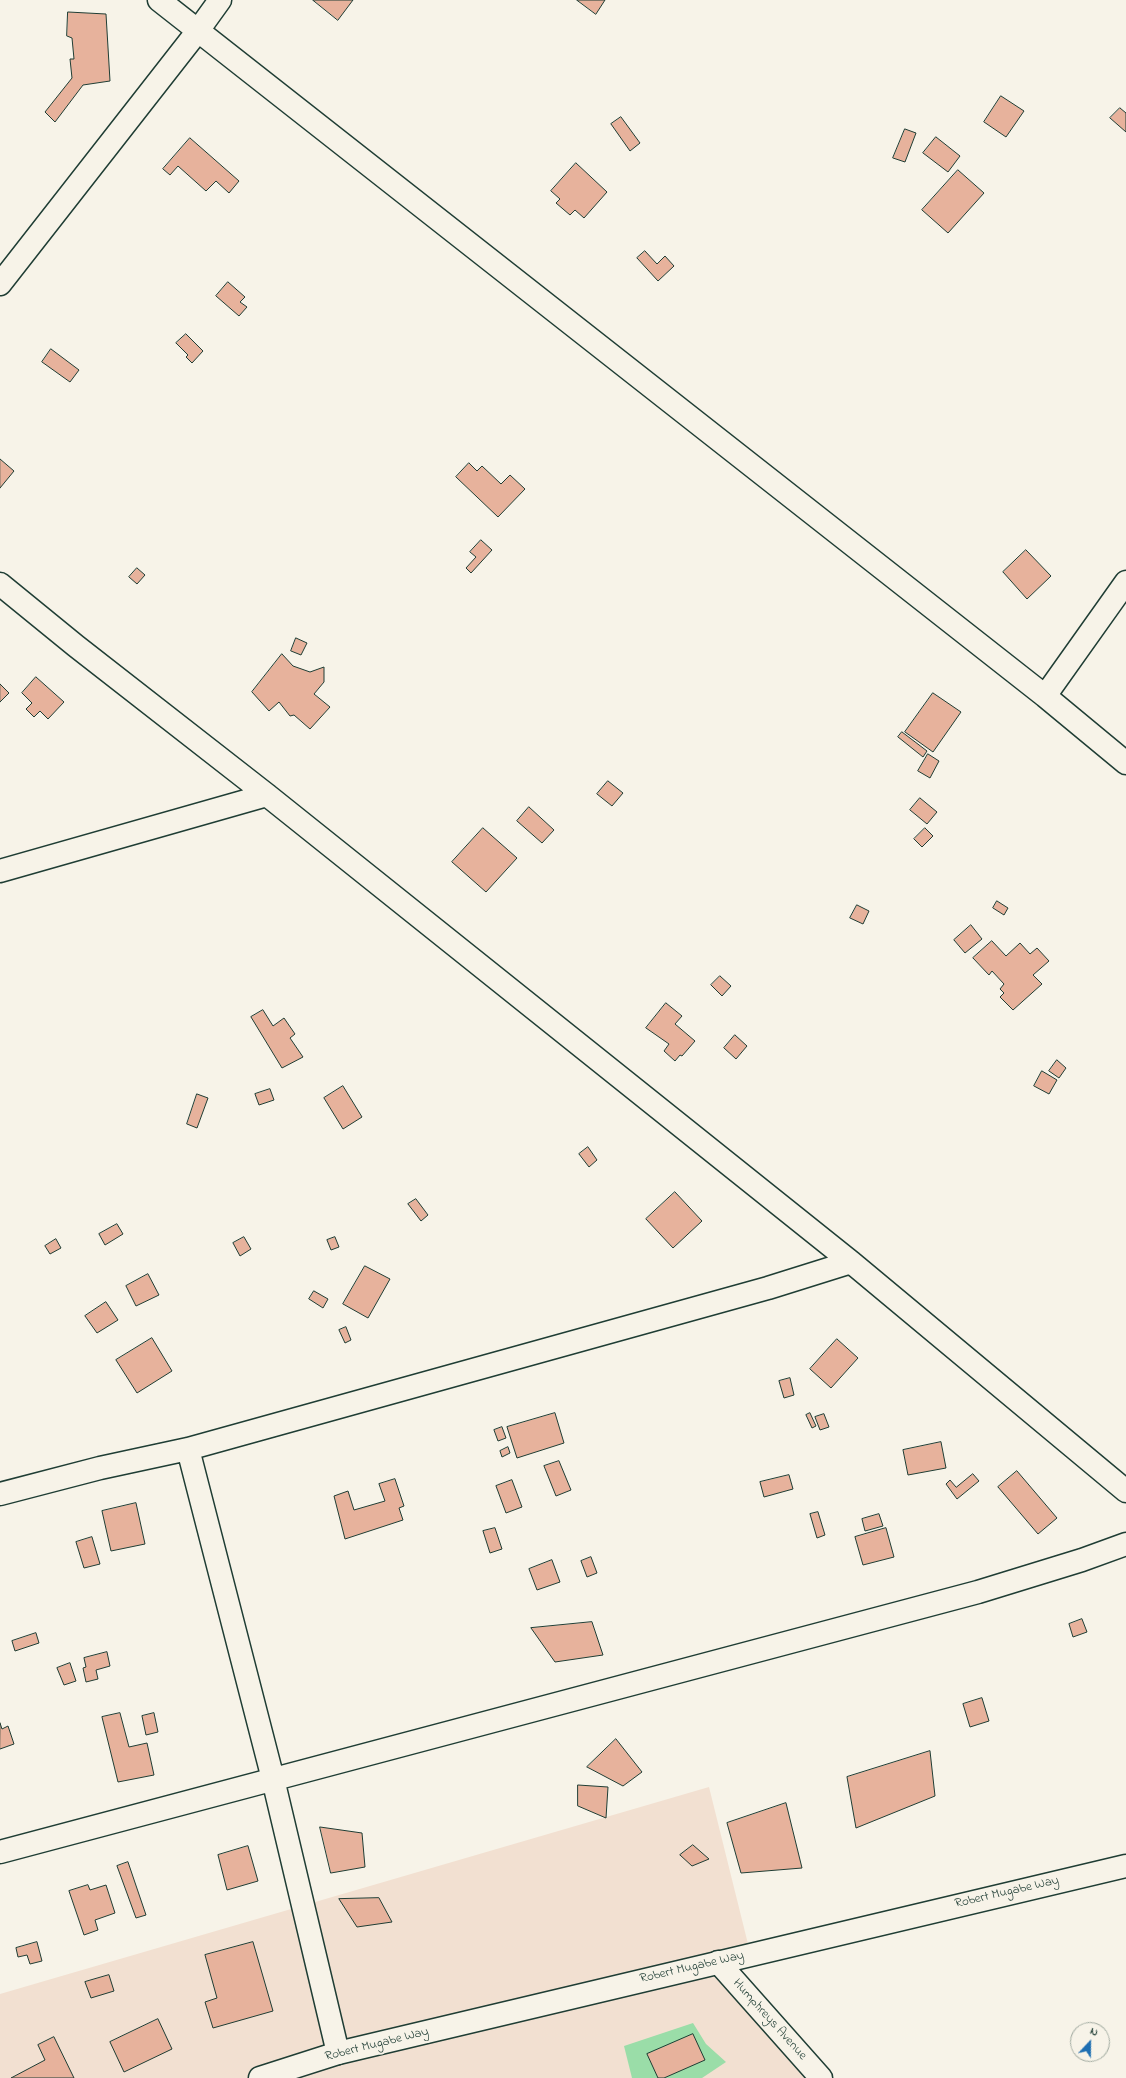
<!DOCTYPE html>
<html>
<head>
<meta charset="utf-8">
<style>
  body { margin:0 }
  #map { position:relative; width:1126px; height:2078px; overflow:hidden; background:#f7f3e8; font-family:"Indie Flower",sans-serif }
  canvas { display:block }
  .north { position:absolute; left:1070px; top:2022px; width:40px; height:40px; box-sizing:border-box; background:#f7f3e8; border:1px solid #a1aaa0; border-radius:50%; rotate:22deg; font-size:11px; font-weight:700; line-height:16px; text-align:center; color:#1f3d34 }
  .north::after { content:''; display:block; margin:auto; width:14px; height:18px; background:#1f6fb2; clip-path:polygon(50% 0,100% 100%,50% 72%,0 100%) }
</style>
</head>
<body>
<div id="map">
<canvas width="1126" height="2078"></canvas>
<div class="north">N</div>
</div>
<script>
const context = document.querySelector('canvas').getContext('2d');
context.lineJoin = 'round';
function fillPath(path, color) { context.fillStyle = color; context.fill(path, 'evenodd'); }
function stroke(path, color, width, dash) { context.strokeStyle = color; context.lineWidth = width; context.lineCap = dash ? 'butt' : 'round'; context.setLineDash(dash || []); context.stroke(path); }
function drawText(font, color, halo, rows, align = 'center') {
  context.font = font + ' "Indie Flower",sans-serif'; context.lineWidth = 4; context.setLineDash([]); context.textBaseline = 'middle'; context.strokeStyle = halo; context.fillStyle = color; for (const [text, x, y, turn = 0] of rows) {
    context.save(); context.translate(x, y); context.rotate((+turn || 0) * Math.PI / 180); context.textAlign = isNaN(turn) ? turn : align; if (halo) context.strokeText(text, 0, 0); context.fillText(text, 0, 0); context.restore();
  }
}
fillPath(new Path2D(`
  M709,1787L749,1948L709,1958L815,2078H0V1994Z`), '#f2e0d1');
fillPath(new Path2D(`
  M693,2023L706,2044L726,2062L702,2078H632L624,2046Z`), '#9adda8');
const building = new Path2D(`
  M313,0H353L338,20Z
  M577,0H605L596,14Z
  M68,12L106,14L110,81L83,85L55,122L45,112L72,78L70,59H74L72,38L67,36Z
  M1001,96L1024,111L1006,137L984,122Z
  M1120,108L1126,113V132L1110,118Z
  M621,117L640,143L630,151L611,124Z
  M905,129L916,133L905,162L893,158Z
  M936,137L960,156L948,172L923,153Z
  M190,138L239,181L229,193L216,181L206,191L178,166L170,175L163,169Z
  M576,163L607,192L584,218L575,210L570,215L556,203L560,199L551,191Z
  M958,170L984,193L948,233L922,210Z
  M645,251L657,264L665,256L674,266L658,281L637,258Z
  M228,282L245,297L240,302L247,307L239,316L216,296Z
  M186,334L203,351L192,363L186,357L188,355L176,343Z
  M51,349L79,370L70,382L42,362Z
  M0,459L14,471L0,488Z
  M469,463L477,471L482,466L501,484L510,475L525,489L498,517L456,477Z
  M481,540L492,550L471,573L466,568L476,557L470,552Z
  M1026,550L1051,576L1027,599L1003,572Z
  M137,568L145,575L137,584L129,577Z
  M296,638L307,643L301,655L291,651Z
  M282,654L293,666L310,672L324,667V682L314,694L330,707L310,729L294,715L290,716L279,702L269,711L252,692Z
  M36,677L64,702L48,719L40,711L34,717L26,709L32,703L22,693Z
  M0,684L9,693L0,702Z
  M933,693L961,712L933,752L905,732Z
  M902,732L927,751L923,757L898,737Z
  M928,754L939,761L930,778L918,771Z
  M608,781L623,793L612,806L597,794Z
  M920,798L937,812L927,824L910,810Z
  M529,807L554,830L542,843L517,821Z
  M483,828L517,858L486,892L452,862Z
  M925,828L933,836L922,847L914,839Z
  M997,901L1008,908L1004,915L993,908Z
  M857,905L869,911L863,924L850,918Z
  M971,925L982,939L965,953L954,940Z
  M992,941L1006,956L1020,943L1030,954L1037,948L1049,961L1033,975L1042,984L1013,1010L1000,997L1004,993L1000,989L1004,984L992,971L989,975L973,958Z
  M720,976L731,986L722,996L711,985Z
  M666,1003L682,1016L675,1024L695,1041L682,1056L680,1055L675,1061L664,1051L669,1044L646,1028Z
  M263,1010L273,1026L284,1018L295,1034L290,1038L303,1057L282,1068L251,1017Z
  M735,1035L747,1046L736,1059L724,1048Z
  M1057,1060L1066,1068L1059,1078L1049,1071Z
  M1042,1071L1057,1080L1049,1094L1034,1086Z
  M343,1086L362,1117L343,1129L324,1098Z
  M270,1089L274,1100L259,1105L255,1094Z
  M197,1094L208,1098L197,1128L187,1124Z
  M588,1147L597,1160L589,1167L579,1154Z
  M675,1192L702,1221L673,1248L646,1219Z
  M416,1199L428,1215L421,1221L408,1204Z
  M117,1224L123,1234L105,1245L99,1234Z
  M244,1237L251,1249L240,1256L233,1243Z
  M335,1237L339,1247L331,1250L327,1240Z
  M56,1239L61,1248L50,1254L45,1246Z
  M365,1266L390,1279L368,1318L343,1304Z
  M148,1274L159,1295L136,1306L126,1286Z
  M314,1291L328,1299L323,1308L309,1299Z
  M106,1302L118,1320L97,1333L85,1316Z
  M346,1327L351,1340L345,1343L339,1330Z
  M152,1338L172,1371L137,1393L116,1360Z
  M837,1339L858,1358L831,1388L810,1369Z
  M790,1378L794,1395L784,1398L779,1381Z
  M555,1413L564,1443L517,1458L507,1427Z
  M810,1413L816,1426L812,1428L806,1415Z
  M824,1414L829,1427L820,1430L815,1417Z
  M502,1427L506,1438L498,1441L494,1430Z
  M941,1442L946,1468L908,1475L903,1450Z
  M508,1447L510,1453L502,1457L500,1451Z
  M559,1461L571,1490L556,1496L544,1466Z
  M1017,1471L1057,1518L1038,1534L998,1487Z
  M973,1474L979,1481L957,1499L946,1484L950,1480L956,1487Z
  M789,1475L793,1489L764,1497L760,1482Z
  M395,1479L404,1506L399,1508L403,1520L345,1539L334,1496L348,1491L354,1510L385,1501L379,1484Z
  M512,1480L522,1507L506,1513L496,1486Z
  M136,1503L145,1544L111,1551L102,1511Z
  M818,1512L825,1535L817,1538L810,1514Z
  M879,1514L883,1526L865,1531L862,1519Z
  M495,1528L502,1549L490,1553L483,1531Z
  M886,1528L894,1557L863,1565L855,1537Z
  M92,1537L100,1564L84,1568L76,1542Z
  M591,1557L597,1573L587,1577L581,1561Z
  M552,1560L560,1582L537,1590L529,1569Z
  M1082,1619L1087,1632L1073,1637L1069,1624Z
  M592,1622L603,1655L555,1662L531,1628Z
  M36,1633L39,1643L15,1651L12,1641Z
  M107,1652L110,1666L96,1670L98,1679L86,1682L83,1668L86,1667L84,1658Z
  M70,1663L76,1681L64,1685L57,1668Z
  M982,1698L989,1721L970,1727L963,1704Z
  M120,1713L129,1747L147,1743L154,1775L118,1782L102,1717Z
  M154,1713L158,1732L146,1735L142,1716Z
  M0,1723L2,1729L8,1726L14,1744L0,1749Z
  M616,1739L642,1772L623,1786L587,1767Z
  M930,1751L935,1796L856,1828L847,1777Z
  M578,1785L608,1787L606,1818L578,1806Z
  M786,1803L802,1868L741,1873L727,1823Z
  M320,1827L362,1833L365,1867L331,1873Z
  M693,1845L709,1859L692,1866L680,1855Z
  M248,1846L258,1881L227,1890L218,1855Z
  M128,1862L146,1915L136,1918L117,1866Z
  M88,1885L90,1890L106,1885L115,1913L95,1920L98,1930L84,1935L69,1891Z
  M379,1898L392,1922L357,1927L339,1899Z
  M37,1942L42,1961L30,1964L27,1955L18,1957L16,1948Z
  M253,1942L273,2011L213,2028L205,2002L217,1998L205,1955Z
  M109,1975L114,1991L91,1998L85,1982Z
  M158,2019L172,2049L124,2072L110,2042Z
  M693,2034L705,2060L664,2078H658L647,2054Z
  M54,2037L74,2078H11L45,2060L38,2045Z`);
fillPath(building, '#e7b29c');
stroke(building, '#1f3d34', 1);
const minor = new Path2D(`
  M159,0L1045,696L1126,763
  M0,284L197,32L220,0
  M0,584L76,646L267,795L851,1262L1126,1491
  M1045,696L1126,582
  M0,871L267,795
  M188,1449L273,1779L338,2053
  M0,1494L100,1468L188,1449L768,1288L851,1262
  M0,1852L978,1592L1082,1560L1126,1544
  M718,1962L821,2078`);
const major = new Path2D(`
  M260,2078L338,2053L1126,1866`);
stroke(minor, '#1f3d34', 25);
stroke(major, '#1f3d34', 25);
stroke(minor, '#f7f3e8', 22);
stroke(major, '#f7f3e8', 22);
drawText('13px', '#1f3d34', '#f7f3e8', [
  ["Robert Mugabe Way",1007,1893,-13],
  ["Robert Mugabe Way",692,1968,-13],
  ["Humphreys Avenue",769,2020,48],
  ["Robert Mugabe Way",377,2045,-14]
]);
</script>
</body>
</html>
